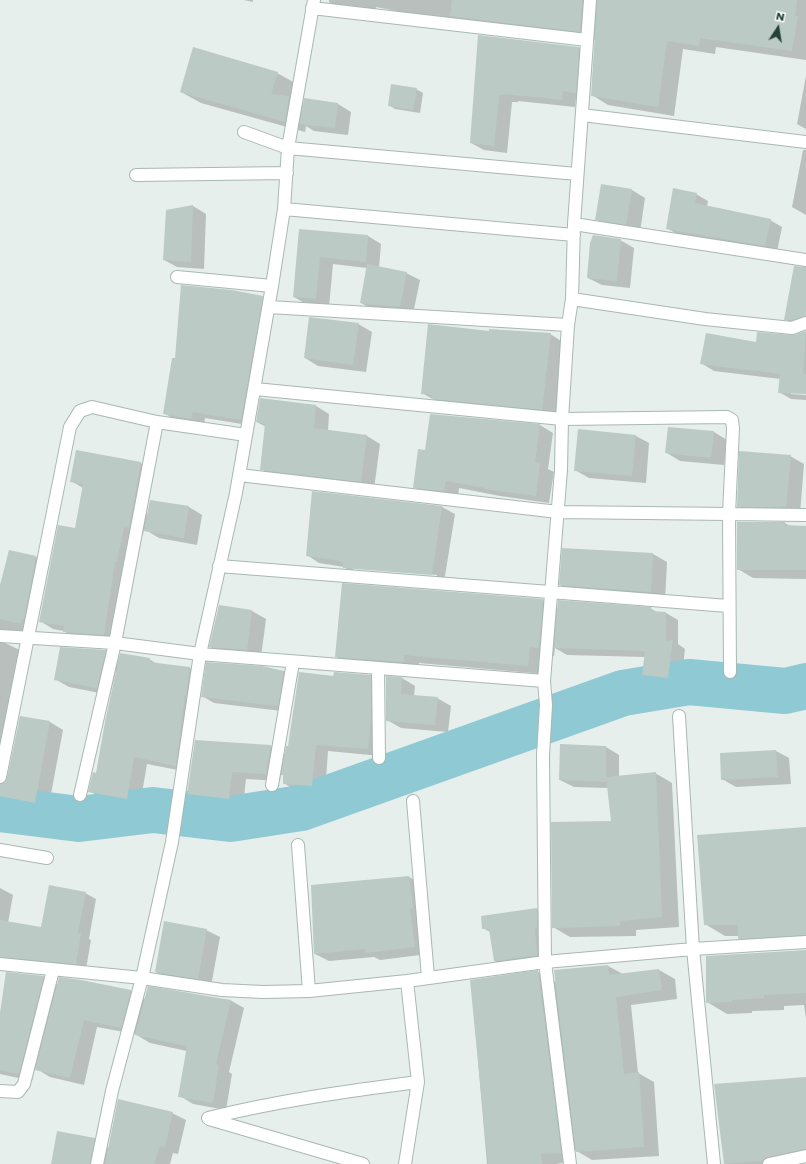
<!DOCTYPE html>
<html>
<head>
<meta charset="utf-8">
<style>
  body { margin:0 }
  #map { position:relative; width:806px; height:1164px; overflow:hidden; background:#e6efeb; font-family:Poppins,sans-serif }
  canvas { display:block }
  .north { position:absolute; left:758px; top:8px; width:40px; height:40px; -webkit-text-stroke:3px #f7fbf9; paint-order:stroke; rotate:12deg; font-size:11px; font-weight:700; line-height:16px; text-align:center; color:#24423a }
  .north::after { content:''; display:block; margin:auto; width:14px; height:18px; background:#24423a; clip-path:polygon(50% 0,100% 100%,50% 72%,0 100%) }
</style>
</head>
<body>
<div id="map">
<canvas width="806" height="1164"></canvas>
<div class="north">N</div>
</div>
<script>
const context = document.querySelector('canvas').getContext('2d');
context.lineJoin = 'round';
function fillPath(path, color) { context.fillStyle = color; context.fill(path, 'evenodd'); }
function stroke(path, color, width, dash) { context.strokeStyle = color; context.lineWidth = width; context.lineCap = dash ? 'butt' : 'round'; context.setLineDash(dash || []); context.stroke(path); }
fillPath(new Path2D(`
  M244,0H253V2Z
  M329,0H806V60L716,47L715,54L683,49L674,116L608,105L592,95L596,40L467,25L376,7L375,15L345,11L329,2Z
  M479,36L579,48L592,55L589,100L576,98L575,107L518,101V102H512L507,153L484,150L471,143Z
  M277,73L297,84L292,99L304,106L305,99L338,104L351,112L348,135L314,131L306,126L305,132L201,103L181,92Z
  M806,76V129L797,124Z
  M416,89L423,93L420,113L395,109L389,105Z
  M803,150H806V215L792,207Z
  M602,185L632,190L645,198L640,232L610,227L596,219Z
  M696,194L708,201L707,206L770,220L782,227L777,252L678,235L667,228Z
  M193,206L206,214L204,269L177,267L164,260Z
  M300,230L368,236L381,244L379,268L406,273L420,280L413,314L374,310L361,303L367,268L333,264L329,307L308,305L294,297Z
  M620,240L634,248L630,288L602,285L588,278Z
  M806,270V327H798L785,319Z
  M262,297L275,304L254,426L205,418L204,426L177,421L164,413L176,359Z
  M358,324L372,332L366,372L318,366L305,358Z
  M489,332L550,334L566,344L558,418L438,402L422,393Z
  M806,332V393L791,392V394L806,395V400L791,399L779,392L780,379L714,371L701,363L756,344Z
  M261,399L316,406L329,414L328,431L367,436L380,444L374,489L275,477L261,469L266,427L257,422Z
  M540,425L553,433L548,469L554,472L549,503L500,496L459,488L458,498L427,495L414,487L426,452Z
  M714,432L727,440L724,465L680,461L667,453Z
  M636,436L649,443L646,483L589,478L575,470Z
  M790,456L804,464L800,514H751L738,506Z
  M140,463L154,470L146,514L148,515L151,501L189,507L202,515L197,545L159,538L144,529L143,535L137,534L117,642L77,640L64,631L53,629L40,621L76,529L83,488L71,481Z
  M313,492L442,507L455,514L444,582L356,575L344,567L319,563L307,555ZM352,568L437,575V577L354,570Z
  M738,523H785L790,526L806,527V579L753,578L738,569Z
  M563,549L653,554L667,562L665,600L574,592L560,585Z
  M9,551L36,557L49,565L37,626H35L34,631L10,636L5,643L26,653L18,721L10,757L0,756V589Z
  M543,600L558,609L650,608L658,613H666L678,620V644L685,649L681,685L655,682L643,674L645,657L567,655L555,648L554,656H545L544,674L419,663V671L351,665L336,657Z
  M219,607L252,611L266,619L261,657L224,654L210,647Z
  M105,651L120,660L149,659L157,664L190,668L203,676L199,701H198L188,772L147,764L140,805L102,799L90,791L97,774L118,671L116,670L110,695L69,687L55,679Z
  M284,671L296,678L290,712L214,703L202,696Z
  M370,676L383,683L381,756L328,751L325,793L296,791L284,783V776L281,774L280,781L246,779L243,806L202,801L188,793L196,741L271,746L286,755L334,677Z
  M402,678L415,686L414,696L437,698L451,706L448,732L401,728L387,720Z
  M21,717L50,722L63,730L48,810L12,803L0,796V787L6,783Z
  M606,747L619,755V777L655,773L672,783L679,927L636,930V936L570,937L553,927L612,822L608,788L574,787L560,780Z
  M776,751L789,758L791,784L736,787L722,779Z
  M806,828V947L760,950L739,938V936H725L705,924Z
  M409,877L422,884L428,954L380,960L374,957L329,961L315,954Z
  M0,888L13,895L8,923L41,928L85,893L96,899L89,939L91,940L86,969L9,963L0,957Z
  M537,909L550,916L551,963L508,969L495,961L490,932L483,928Z
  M206,930L220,937L211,986L169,980L156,972Z
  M806,951V1019L804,1005L784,1006V1010L752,1011V1013L727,1014L707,1002Z
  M608,966L623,974L659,970L675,979L677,999L631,1005L638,1073L654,1082L659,1156L592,1160L575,1150L576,1161L556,1164H487L471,981L538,972L556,982L555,971Z
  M43,977L58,985L131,991L145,999L230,1000L244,1008L229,1072L232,1074L226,1110L193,1104L180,1096L187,1051L150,1043L135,1034L97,1027L84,1085L50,1077L35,1068L32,1081L0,1074V1025Z
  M806,1081V1160L791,1164H725L715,1088Z
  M172,1113L186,1120L178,1154L173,1153L170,1164H52L94,1139L109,1148Z`), '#0003');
stroke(new Path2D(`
  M0,809L79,819L153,810L230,819L301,808L623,693L689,682L785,691L806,686`), '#8ec9d4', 46);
fillPath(new Path2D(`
  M452,0H582L580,32L450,16Z
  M597,0H797L795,16H798L792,51L700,38L699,46L667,41L658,107L591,96Z
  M478,35L579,47L576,93L563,91L562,100L505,94V95H499L494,146L470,143Z
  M193,47L278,72L271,94L289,96L285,122L180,92Z
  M391,84L417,88L413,110L388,106Z
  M304,98L338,103L335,128L300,124Z
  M601,184L632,189L626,225L595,220Z
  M673,188L697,193L695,203L771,219L765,246L666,229Z
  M193,205L191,262L163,260L166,210Z
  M299,229L368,235L366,262L320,257L316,299L293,297Z
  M593,235L621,239L617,281L587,278L590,243Z
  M367,264L407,272L400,307L360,303Z
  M794,266L806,267V316L791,320H784Z
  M181,285L232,290L263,296L241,420L193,412L191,419L163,414L172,358H175Z
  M309,317L359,323L353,365L304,358Z
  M428,324L489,331V329L551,333L542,410L432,399V395L421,394Z
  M806,331L803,373L806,374V394L778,393L780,374L700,364L706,333L756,342L757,332L792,335Z
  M260,398L316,405L314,428L367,435L361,482L260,470L265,424L256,422Z
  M430,414L540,424L535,462L540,463L536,496L485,489V488L446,481L444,491L413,488L418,449L425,450Z
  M668,427L714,431L711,458L665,453Z
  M578,429L636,435L632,476L574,471Z
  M76,450L141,462L129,528L124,527L117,562H115L104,635L63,632L64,626L39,622L58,525L75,528L83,484L70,482Z
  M739,451L791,455L786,507H737Z
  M312,491L442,506L432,575L343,568V563L340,561L306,556Z
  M150,500L189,506L184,538L144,531Z
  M737,522H785V525L806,526V570H737Z
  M562,548L653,553L651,592L559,585Z
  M9,550L36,556L24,619H22L21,624L0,619V585Z
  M342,583L543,599L539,648L530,647L528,666L404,655V662L335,657Z
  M558,600L651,607V611L666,612V641L673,640L668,678L642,675L645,651L554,648Z
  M219,605L252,610L247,650L209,647Z
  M60,647L106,650L97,688L54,680Z
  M120,653L150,658L149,662L190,667L186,695H185L176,766L134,757L127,799L88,792L93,772L96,773L105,722Z
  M206,662L262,666L284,671L278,706L201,697Z
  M299,672L333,676L334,672L371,675V719L368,749L316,745L312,786L283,784V775H281L286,746H288Z
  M386,676L402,677L401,694L438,697L435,725L386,721Z
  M20,716L50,721L35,803L0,796V784L5,782L7,778Z
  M195,740L271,745L266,774L232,772L229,799L187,794Z
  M560,744L606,746V782L559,780Z
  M776,750L778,777L721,780L720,753Z
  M656,772L662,917L620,921V926L552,928L551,822L611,821L606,777Z
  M806,827V935L738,939V925H704L697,835Z
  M409,876L413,908L410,909L415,947L365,953V949L314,954L311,885Z
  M49,885L86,892L78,933H81L76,964L0,957V920L41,927Z
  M537,908V928H535L537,955L494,961L489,929H482L481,916Z
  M164,921L207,929L198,979L155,972Z
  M806,950V993L764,995V998L732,1000V1002L706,1003V956Z
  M608,965L609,975L659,969L662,990L616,997L624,1074L639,1072L644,1147L576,1152L554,970Z
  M538,970L561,1153L541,1154L542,1164H488L470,980Z
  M6,972L44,976L19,1074L0,1070V1013Z
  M59,977L81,980L131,990L121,1028L84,1020L70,1078L35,1070Z
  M148,986L231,1000L216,1064L219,1065L213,1103L178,1097L187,1046L135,1035Z
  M806,1077V1149L767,1157L762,1161L724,1164L714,1084Z
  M118,1099L173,1112L165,1147L160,1146L154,1164H105Z
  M57,1131L95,1138L90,1164H51Z`), '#bbcac4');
const street = new Path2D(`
  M312,8L587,40
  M582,115L806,142
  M244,132L288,148L577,174
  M136,175L287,173
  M284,209L574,235
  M574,224L806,260
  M177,277L272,286
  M572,299L705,319L792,328L806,323
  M269,307L568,325
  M239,475L558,512L729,514L733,428L732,420L727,417L562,419L255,389
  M219,566L728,606
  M0,636L115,643L200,654L544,681L546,705L543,756L545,962L570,1164
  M378,669L379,758
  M730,672L729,514L806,515
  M544,681L561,470L562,419L568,325L572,299L574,224L590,0
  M679,716L693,949L714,1164
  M0,777L70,427L80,411L92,407L157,422L246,435
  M272,785L293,662
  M80,795L115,643L157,422
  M413,801L428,977
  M298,845L309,991
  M0,850L47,858
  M0,964L142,978L222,990L263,992L309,991L407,981L545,962L693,949L806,942
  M0,1091L18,1092L24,1084L53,970
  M208,1118C277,1101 347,1091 418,1082
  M209,1119L363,1164
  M97,1164L112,1091L142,978L172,842L200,654L236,493L272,286L284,209L288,148L314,0
  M405,1164L418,1082L407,981
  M769,1164L806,1156`);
stroke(street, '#a8b8b2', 14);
stroke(street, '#fff', 12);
</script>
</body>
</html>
